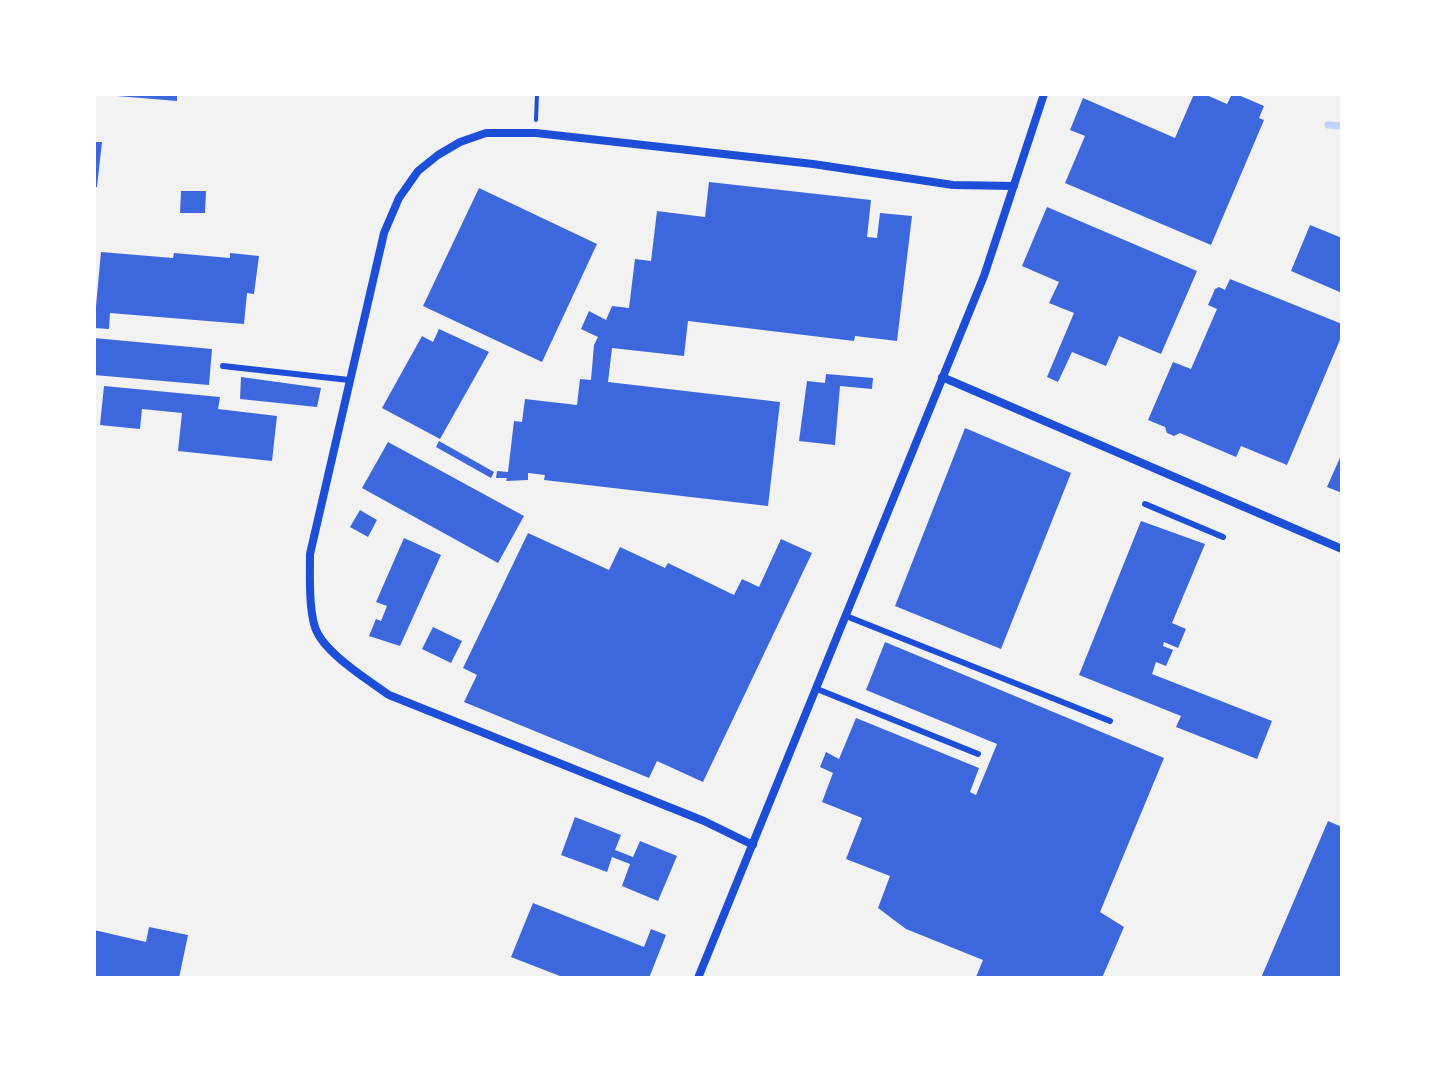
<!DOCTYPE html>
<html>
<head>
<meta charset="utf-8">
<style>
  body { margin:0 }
  #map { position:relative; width:1436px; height:1072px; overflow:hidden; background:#f2f2f2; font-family:"Fira Sans",sans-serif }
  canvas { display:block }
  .frame { position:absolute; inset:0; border:96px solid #fff; pointer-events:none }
</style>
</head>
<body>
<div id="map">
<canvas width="1436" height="1072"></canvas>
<div class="frame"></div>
</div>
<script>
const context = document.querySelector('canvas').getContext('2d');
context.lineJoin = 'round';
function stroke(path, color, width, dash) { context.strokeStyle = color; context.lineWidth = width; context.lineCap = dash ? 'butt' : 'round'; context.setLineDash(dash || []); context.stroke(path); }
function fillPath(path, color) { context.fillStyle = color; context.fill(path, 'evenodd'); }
stroke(new Path2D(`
  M1328,125L1342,126`), '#bfd3fe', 7);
fillPath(new Path2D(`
  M117,94H177V101L117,96Z
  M1194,94H1204L1227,104L1232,94H1236L1264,106L1259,118L1264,120L1211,245L1065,183L1085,136L1070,130L1083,98L1175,138Z
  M94,142H102L97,187H94Z
  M709,182L871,200L867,237L877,238L880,213L912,216L897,341L855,336L854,341L688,321L684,356L612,348L608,382L780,402L768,506L544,480L545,475L528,473V480L506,481L507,478H496L497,471L508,472L514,421L522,422L525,399L577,405L580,379L591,380L594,345L598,337L581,329L589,311L606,320L612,306L629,308L635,259L651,261L657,211L705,217Z
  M479,188L597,244L542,362L423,306Z
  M181,191H206L205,213H180Z
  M1047,207L1197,271L1161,354L1119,336L1106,366L1072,352L1058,382L1047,377L1074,313L1049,303L1059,282L1022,266Z
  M1310,225L1342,238V293L1291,271Z
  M101,252L173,258L174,253L230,258V253L259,256L254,294L247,293L244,324L110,313L109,329L94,328Z
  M1230,279L1342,324V335L1287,465L1241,446L1236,457L1180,433L1174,436L1167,433L1165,427L1148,420L1173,362L1191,369L1217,309L1208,305L1215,289L1219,287L1225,290Z
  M439,329L489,352L440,439L382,408L422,336L433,342Z
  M94,338L212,349L209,385L94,375Z
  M826,374L873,378L872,389L840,386L835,445L799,441L807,381L825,383Z
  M241,377L321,388L317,407L240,399Z
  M104,386L220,397L218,409L277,416L272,461L178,451L182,413L142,409L140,429L100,425Z
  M965,428L1071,473L1001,649L895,606Z
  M439,441L494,472L491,478L436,447Z
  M388,442L524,516L498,563L362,488Z
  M1342,453V493L1327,487Z
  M360,510L377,520L368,537L350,527Z
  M1141,521L1205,544L1172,623L1186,629L1178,648L1164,642L1163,646L1173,650L1166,666L1156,662L1152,674L1272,721L1257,759L1176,727L1181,716L1079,675Z
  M528,533L609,570L620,547L665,568L668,563L734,595L742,579L759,587L781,539L812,553L703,782L657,761L649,778L464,702L477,675L463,668Z
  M404,538L441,555L400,646L369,636L376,619L381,621L387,606L376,602Z
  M433,627L462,641L451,663L422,649Z
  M885,642L1164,758L1100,912L1124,927L1102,978L976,977L983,960L906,929L878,908L890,876L846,859L862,818L822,802L833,773L820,767L826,752L839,759L856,718L979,768L970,792L976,795L997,744L866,690Z
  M575,817L621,835L615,850L633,857L640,841L677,856L658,901L622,886L630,864L612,857L607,872L561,855Z
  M1328,821L1342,827V978H1261Z
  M533,903L644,947L651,929L666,935L649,978H565L511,957Z
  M149,927L188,935L179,978H94V930L146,942Z`), '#3d67dc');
stroke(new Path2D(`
  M536,120L537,94`), '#1d4ed8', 4);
stroke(new Path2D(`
  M223,366L349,380
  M1145,504L1223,537
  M846,616L1110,721
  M817,689L978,754`), '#1d4ed8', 6);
stroke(new Path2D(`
  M942,377L1342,549
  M753,845L704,821L389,695C369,681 330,656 318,634C308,617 310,573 310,554L384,233L399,198L418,171L438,155L460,142L486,133H536L813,164L953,185L1014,186
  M698,978L984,276L1044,94`), '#1d4ed8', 8);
</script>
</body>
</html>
